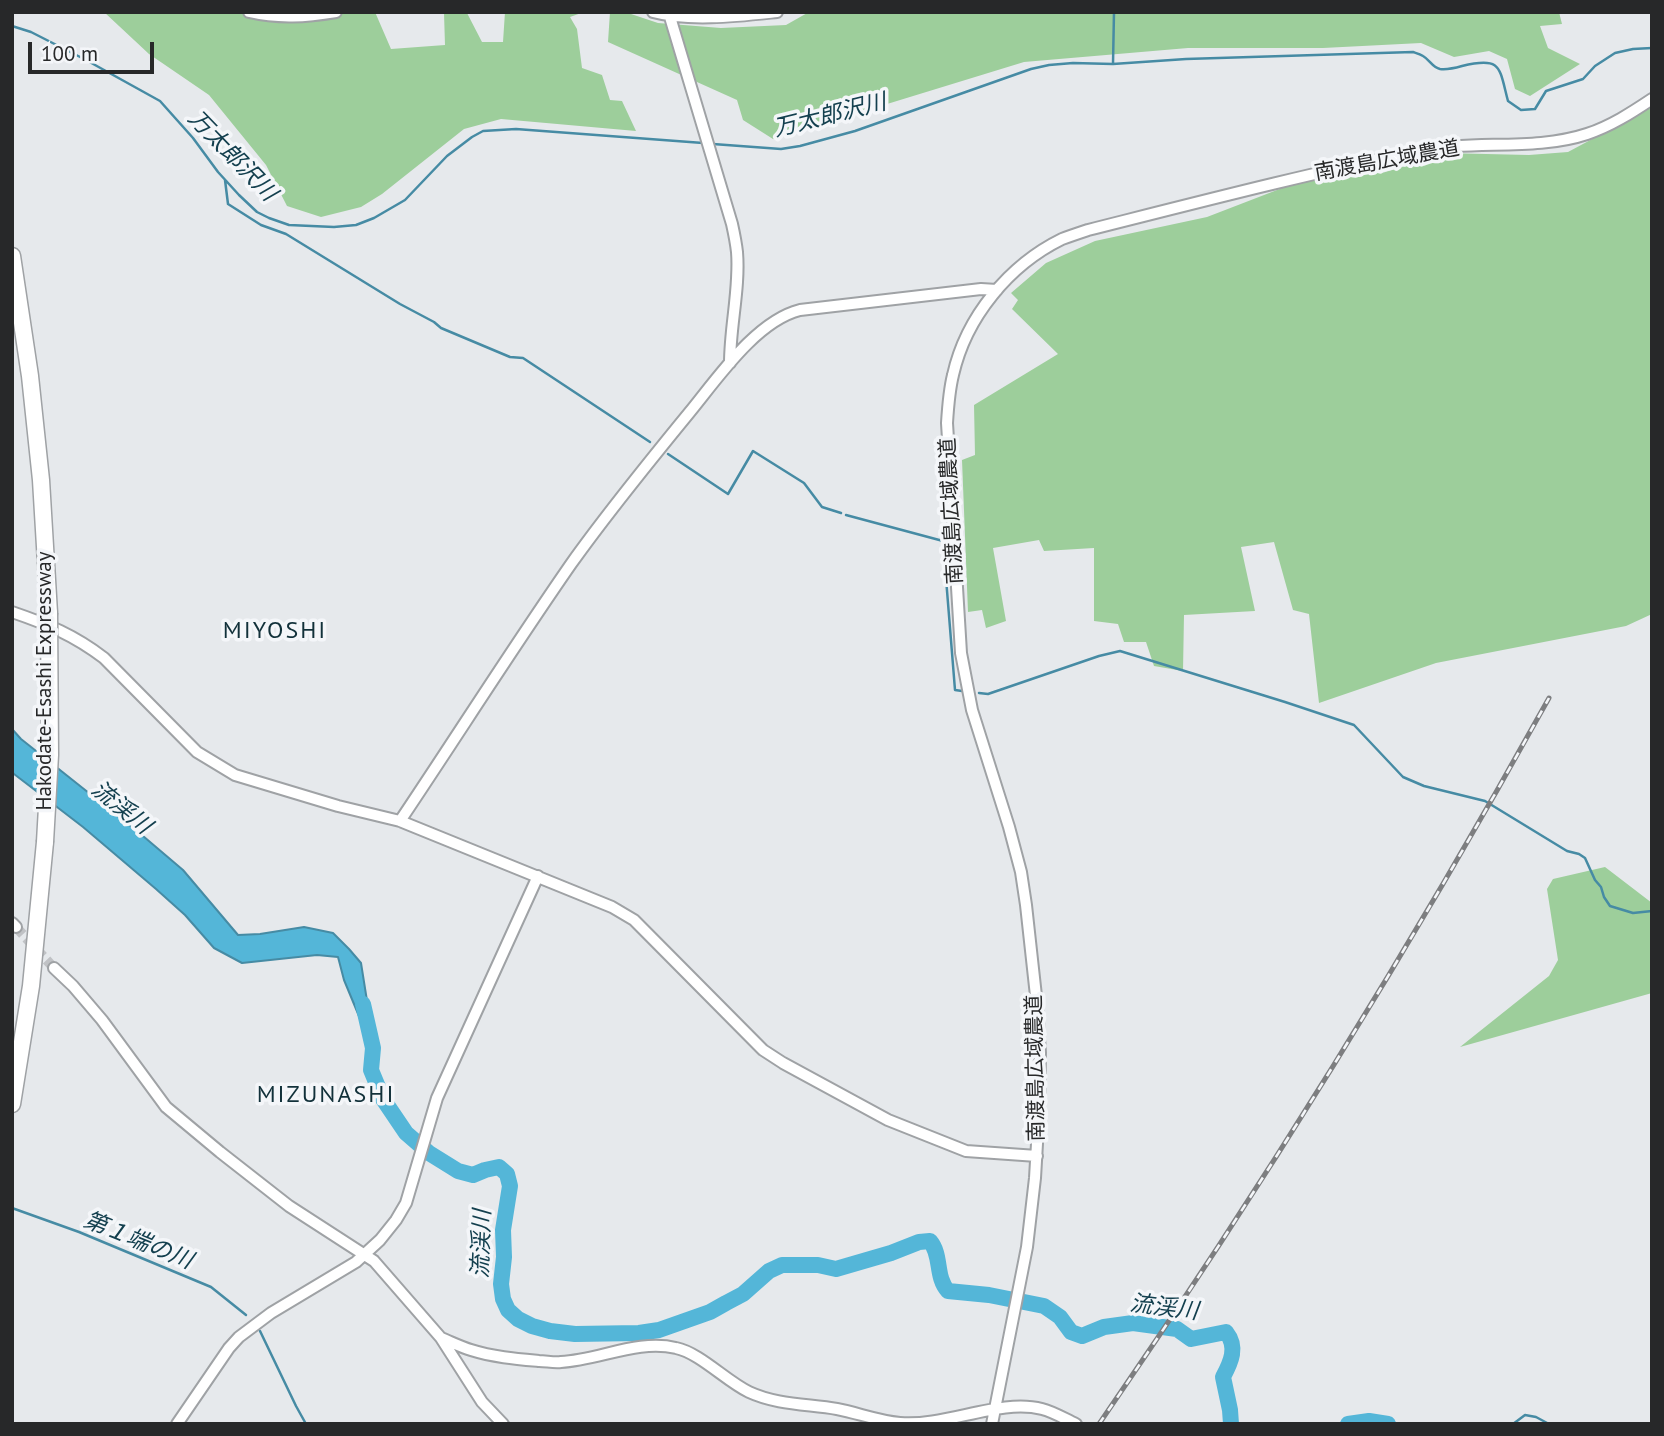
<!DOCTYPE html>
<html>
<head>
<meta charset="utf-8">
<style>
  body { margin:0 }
  #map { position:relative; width:1664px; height:1436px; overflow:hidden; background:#e6e9ec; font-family:"PT Sans",sans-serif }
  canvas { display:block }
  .frame { position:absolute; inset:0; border:14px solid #272829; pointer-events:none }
  .scale { position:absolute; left:28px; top:42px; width:126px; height:32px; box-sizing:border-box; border:4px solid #272829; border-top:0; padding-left:9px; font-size:21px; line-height:24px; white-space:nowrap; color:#272829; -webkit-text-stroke:5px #f4f6f9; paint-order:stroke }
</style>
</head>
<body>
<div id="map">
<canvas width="1664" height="1436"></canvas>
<div class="frame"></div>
<div class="scale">100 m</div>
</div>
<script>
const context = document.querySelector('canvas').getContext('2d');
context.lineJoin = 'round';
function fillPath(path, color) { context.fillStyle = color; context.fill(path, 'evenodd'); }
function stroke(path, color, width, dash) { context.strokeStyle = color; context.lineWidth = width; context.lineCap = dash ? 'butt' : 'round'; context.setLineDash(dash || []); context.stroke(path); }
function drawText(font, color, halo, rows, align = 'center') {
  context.font = font + ' "PT Sans","Noto Sans JP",sans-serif'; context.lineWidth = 7; context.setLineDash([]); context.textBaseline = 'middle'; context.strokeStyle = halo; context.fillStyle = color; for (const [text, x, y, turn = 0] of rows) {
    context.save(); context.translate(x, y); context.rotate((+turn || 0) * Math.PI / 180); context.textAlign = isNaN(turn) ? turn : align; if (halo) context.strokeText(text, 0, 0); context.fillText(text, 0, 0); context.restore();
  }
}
fillPath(new Path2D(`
  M104,12H375L391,49L445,45L444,13H467L482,42H503L505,12H584L570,17L577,29L582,68L602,75L610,100L622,101L636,131L501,119L464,129L382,194L361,207L321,217L287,206L266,165L209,95L149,54Z
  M610,12H625L658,23L721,28L786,25L809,12H1559L1562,24L1540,26L1548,48L1580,64L1530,96L1515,89L1507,59L1489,51L1454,57L1421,43L1323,48H1188L1024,62L773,139L743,120L737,100L608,42Z
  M1652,107V614L1626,626L1436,663L1319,703L1309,614L1293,610L1274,542L1241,547L1255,611L1184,615L1183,671L1154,666L1146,642H1124L1118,624L1094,621V548L1044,551L1039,540L993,548L1006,621L986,628L982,610L968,612L962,460L975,455L974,405L1058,354L1012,309L1018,300L1011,293L1046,263L1095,241L1207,217L1303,180L1337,173H1382L1419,162L1434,154L1443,153L1529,155L1568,152Z
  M1605,867L1652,903V993L1460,1047L1549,976L1558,960L1547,889L1553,879Z`), '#9dce9b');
const water = new Path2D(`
  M12,729L21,739L143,836L183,870L238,935L260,934L304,927L333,933L349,949L361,963L371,1026L361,1021L344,980L338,957L317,955L242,963L214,948L185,915L156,889L83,827L14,774L12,772Z`);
fillPath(water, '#54b6d8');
stroke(water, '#468ba4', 2);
stroke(new Path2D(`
  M12,26L31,32L86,60L160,101L193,138L218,172L239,195L257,212L269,218L289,225L334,227L356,225L374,218L405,200L447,156L472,137L483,131L516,129L703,143
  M1113,64L1114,12
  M713,144L781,149L800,146L855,131L1031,69L1049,65L1073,63L1113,64L1186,59L1413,52C1416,53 1420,54 1423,56C1430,60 1432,67 1440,69C1448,70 1455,68 1462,66C1502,56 1499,67 1508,101L1521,110L1535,109L1546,91L1583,79L1595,66L1615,53L1633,49L1652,48
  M225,180L228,204L261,225L286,234L400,304L434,322L441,328L510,357L523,358L650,442
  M668,454L728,494L753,451L804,483L822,507L841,513
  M846,515L943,541L955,690L962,691
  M979,693L988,694L1099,656L1120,651L1285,702L1354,725L1403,777L1424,786L1485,801L1567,851L1579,854L1585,858L1595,880L1601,887L1604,897L1610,906L1633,913L1652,911
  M12,1208L79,1232L211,1287L246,1315
  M260,1331L296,1406L306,1424
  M1513,1424L1525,1415L1536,1417L1549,1424`), '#468ba4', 2.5);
stroke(new Path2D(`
  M363,1004L373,1048L371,1070L383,1099L406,1133L429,1153L458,1171L473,1175L485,1170L499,1167L507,1174L510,1186L503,1230L504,1257L501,1284L503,1299L508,1310L518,1319L532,1326L550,1331L575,1334L639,1333L659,1330L710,1312L726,1303L743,1294L769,1271L782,1265H818L836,1269L891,1253L919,1242L930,1241C942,1255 935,1277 948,1291L989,1295L1044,1306L1060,1317L1071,1332L1082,1336L1104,1327L1133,1323L1177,1329L1191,1339L1226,1332C1238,1347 1231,1362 1223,1377L1230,1410L1231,1424
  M1348,1424L1369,1421L1388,1424`), '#54b6d8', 16);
stroke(new Path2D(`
  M16,927L54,968`), '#c0c2c5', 10, [10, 5]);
const minor = new Path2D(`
  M249,12C279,19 306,17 336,12
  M653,12C690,22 739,16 777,12
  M670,17L732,224C734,233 736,243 737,252C740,288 730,326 730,363
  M12,612C47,624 74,635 104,658L197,752L235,775L338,806L400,821L612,907L634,920L763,1050L783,1063L888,1120L966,1151L1037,1156
  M400,821C457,736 512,649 571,564C608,512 648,463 689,413C717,379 756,321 800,310L981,289L997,290
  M12,923L16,927
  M54,968L73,986L102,1020L166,1107L220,1152L289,1206L374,1261L441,1338L482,1402L503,1424
  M441,1338C451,1342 461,1347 471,1350C493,1357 517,1359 539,1361C546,1361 554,1363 561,1362C599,1360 638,1339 676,1348C700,1353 726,1381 749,1392C777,1405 808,1404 837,1409C858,1413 878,1421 900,1423C946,1427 1000,1398 1042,1409C1054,1412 1065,1419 1076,1424
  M177,1424L229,1348L239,1337L271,1313L356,1262L380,1240L396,1220L406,1203L437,1098L538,876
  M992,1424L1027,1247L1035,1178L1039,1109L1040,1053L1037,1005L1026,905L1021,872L1009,827L972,710L961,653L947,423C948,407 949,391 953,375C966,317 1009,265 1062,239C1070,236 1079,233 1088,230C1199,202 1311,173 1423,150C1475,140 1536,151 1587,134C1611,126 1631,113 1652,99`);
const highway = new Path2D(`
  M12,256L30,376L41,480L49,613
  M12,1104L31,986L45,842`);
stroke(minor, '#9fa2a5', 14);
stroke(highway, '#9fa2a5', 19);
stroke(minor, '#fff', 10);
stroke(highway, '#fff', 16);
const rail = new Path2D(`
  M1099,1424C1261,1189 1411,947 1549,698`);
stroke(rail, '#7d7e80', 5);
stroke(rail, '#f4f6f9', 2.5, [8]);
const highwayBridge = new Path2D(`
  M45,842L50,755L49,613`);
stroke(highwayBridge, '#9fa2a5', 19, []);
stroke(highwayBridge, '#fff', 16);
drawText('21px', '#272829', '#f4f6f9', [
  ["南渡島広域農道",1387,161,-10],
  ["南渡島広域農道",952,511,-93],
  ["Hakodate-Esashi Expressway",45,681,-90],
  ["南渡島広域農道",1036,1068,-91]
]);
drawText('italic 23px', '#14404f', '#f4f6f9', [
  ["万太郎沢川",830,116,-14],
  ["万太郎沢川",232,156,46],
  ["流渓川",121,808,39],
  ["第１端の川",138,1241,22],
  ["流渓川",482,1244,-88],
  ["流渓川",1164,1308,7]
]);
context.letterSpacing = '2px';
drawText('24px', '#12313a', '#f4f6f9', [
  ["MIYOSHI",275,631],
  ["MIZUNASHI",326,1095]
]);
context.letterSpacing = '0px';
</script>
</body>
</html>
